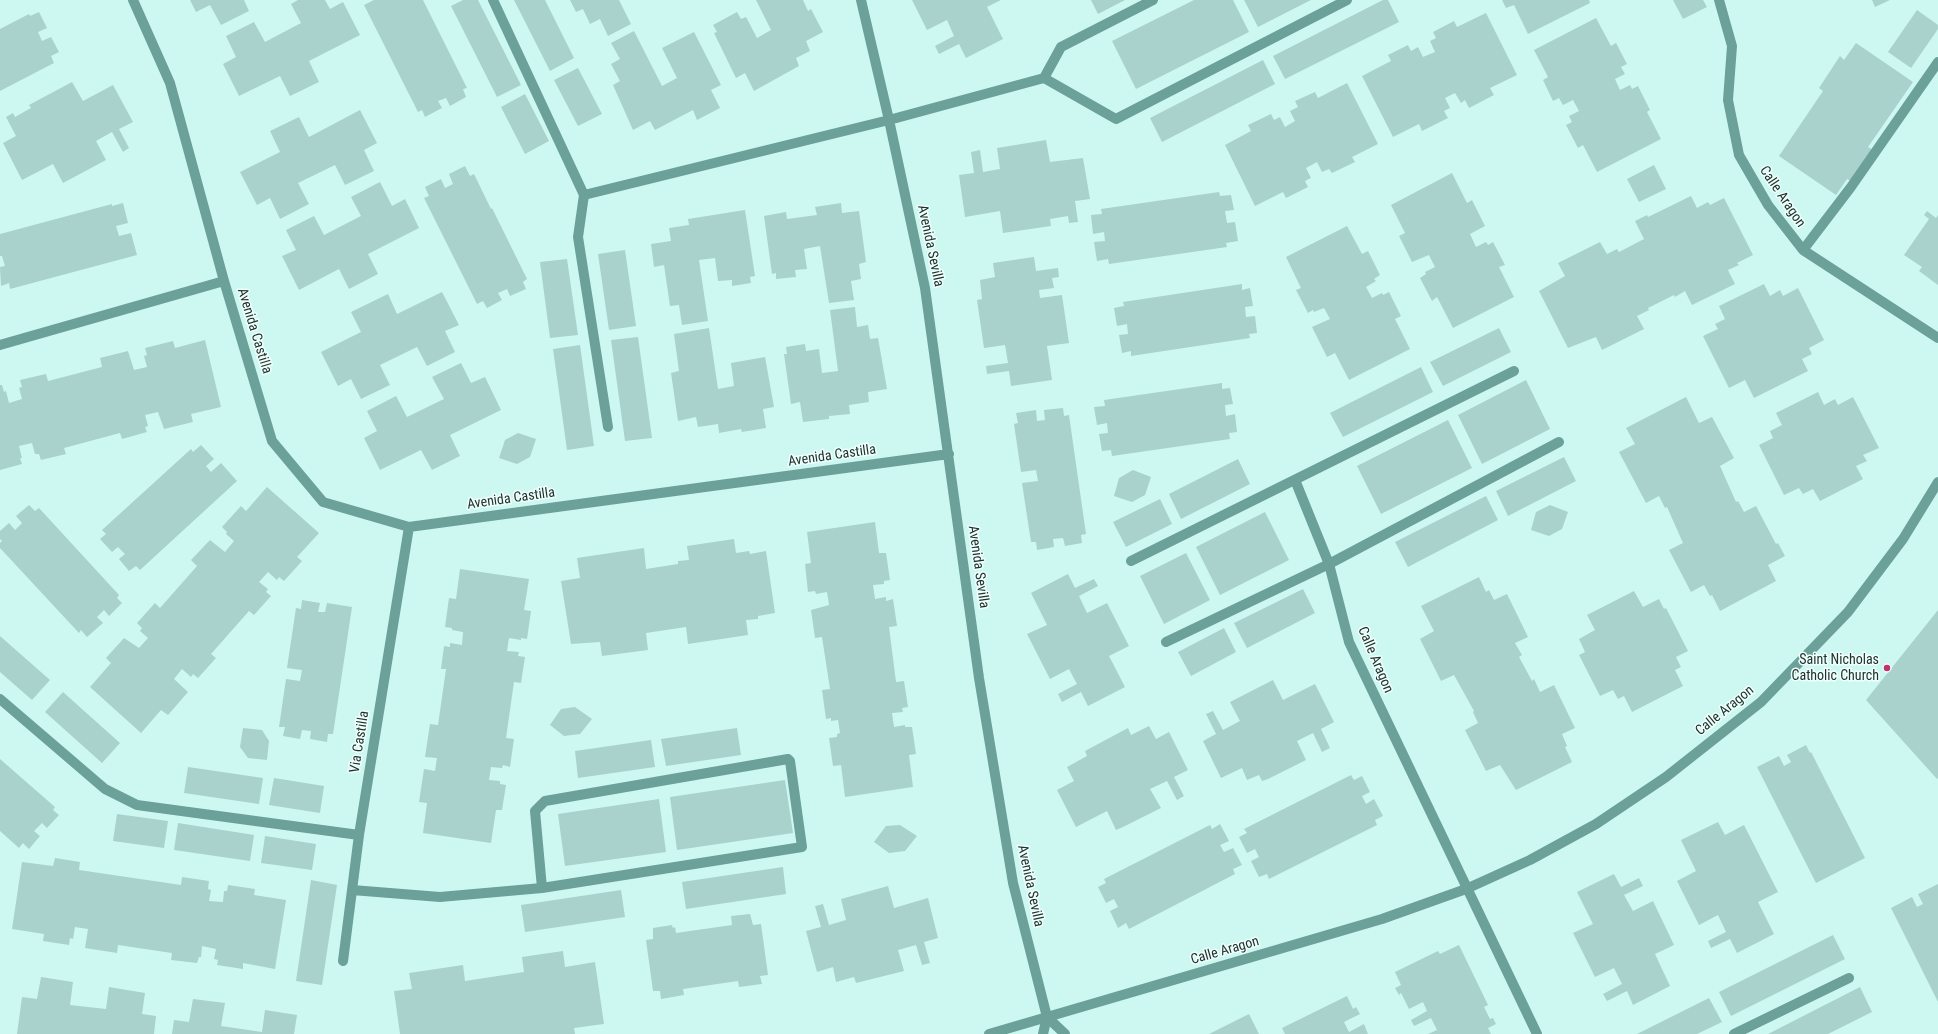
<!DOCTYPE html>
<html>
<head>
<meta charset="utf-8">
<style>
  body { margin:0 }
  canvas { display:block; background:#cdf8f1 }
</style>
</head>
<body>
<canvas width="1938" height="1034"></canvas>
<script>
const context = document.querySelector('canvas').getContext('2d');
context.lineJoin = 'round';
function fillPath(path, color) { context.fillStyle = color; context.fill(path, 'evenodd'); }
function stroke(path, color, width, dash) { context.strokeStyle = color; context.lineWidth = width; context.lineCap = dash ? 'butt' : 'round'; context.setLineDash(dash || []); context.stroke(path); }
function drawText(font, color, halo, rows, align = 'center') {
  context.font = font + ' "Roboto Condensed",sans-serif'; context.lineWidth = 3; context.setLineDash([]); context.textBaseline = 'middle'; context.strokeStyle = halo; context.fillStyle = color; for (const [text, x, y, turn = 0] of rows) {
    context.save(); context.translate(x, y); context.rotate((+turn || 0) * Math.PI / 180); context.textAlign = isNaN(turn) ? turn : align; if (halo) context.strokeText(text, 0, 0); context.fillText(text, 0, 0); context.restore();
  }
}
fillPath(new Path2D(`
  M190,0H244L249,11L221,25L210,5L196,12Z
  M298,0H325L330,9L343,2L360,35L309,61L319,82L290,96L280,76L239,96L223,64L236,57L226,36L254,22L265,42L301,23L291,4Z
  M374,0H423L467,88L463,89L466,97L450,106L446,98L438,101L442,108L425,117L422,110L418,112L364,5Z
  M463,0H478L521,85L497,97L451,6Z
  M514,0H545L574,58L550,71Z
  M570,0H619L631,24L608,36L600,19L590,24L583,9L576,12Z
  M756,0H803L808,11L811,9L823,32L806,41L810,51L796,58L799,66L754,91L745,73L736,78L714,33L717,32L713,25L737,12L741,19L746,17L757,38L771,30Z
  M912,0H1001L987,7L1003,39L966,58L959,44L939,54L935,46L954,36L947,20L927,30Z
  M1091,0H1125L1098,14Z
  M1194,0H1233L1249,32L1136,89L1112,41Z
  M1244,0H1311L1258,27Z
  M1383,0H1388L1399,22L1285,79L1273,56Z
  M1502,0H1589L1590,3L1528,34L1514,5L1506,8Z
  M1673,0H1703L1707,7L1683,19Z
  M1872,0H1890L1875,7Z
  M1917,10L1938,25V29L1911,68L1888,52Z
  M39,12L47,28L38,32L42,41L51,37L59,52L51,56L54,63L0,91V29L29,14L30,16Z
  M1486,13L1517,75L1490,88L1494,95L1469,108L1465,100L1461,103L1455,93L1445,98L1450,108L1444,111L1448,118L1422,131L1419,124L1393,137L1362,76L1391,61L1388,55L1408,45L1411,51L1418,47L1423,57L1435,52L1430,41L1436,38L1433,32L1454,21L1457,27Z
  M1596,18L1611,46L1616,43L1627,64L1621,67L1625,74L1615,79L1620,90L1630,85L1632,89L1638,86L1650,110L1647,112L1661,139L1597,172L1583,145L1578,148L1566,125L1572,122L1569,116L1579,111L1573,100L1563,105L1559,98L1553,101L1543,80L1548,77L1534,50Z
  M634,31L662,86L677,78L662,48L694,32L721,85L711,90L720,108L697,120L693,110L655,130L650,121L633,130L613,85L620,81L611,64L620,59L611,43Z
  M1856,43L1913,82L1868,147L1873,150L1851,181L1847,179L1836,195L1779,156L1823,91L1819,88L1840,56L1844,60Z
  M1263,60L1275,84L1162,142L1150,118Z
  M578,68L602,114L578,126L554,80Z
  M72,82L83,101L113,85L133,122L119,129L129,148L123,152L112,132L96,141L106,160L63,183L53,164L22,180L3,143L16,136L6,117L13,113L15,117L31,108L29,105Z
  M1347,83L1378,144L1352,157L1355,162L1332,173L1329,169L1322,172L1317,162L1306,168L1311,178L1305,181L1308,187L1286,198L1283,192L1255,206L1225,145L1251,131L1248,125L1271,114L1274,120L1280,117L1285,127L1295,121L1290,111L1298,107L1295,101L1315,92L1318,98Z
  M525,94L549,141L525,154L501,107Z
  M360,110L377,143L364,150L374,171L345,185L335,165L298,183L309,204L280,219L270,198L257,205L240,172L280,152L270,131L299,117L309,137Z
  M1046,140L1050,162L1083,158L1090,199L1075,201L1078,222L1069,223L1068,216L1050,219L1051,226L1003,233L1000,211L965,217L959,175L974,173L971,152L980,150L983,172L1000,169L997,148Z
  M1654,165L1666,189L1639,202L1627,179Z
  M465,166L470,176L474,174L491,209L492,208L527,279L523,282L526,289L510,296L507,289L498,293L502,300L487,308L483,301L477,304L424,198L429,196L425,187L441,179L445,188L453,184L449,174Z
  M1452,173L1467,203L1472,200L1485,226L1470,234L1476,247L1486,242L1488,245L1493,242L1505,265L1499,267L1514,297L1453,328L1437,297L1432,301L1420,278L1426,274L1425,272L1435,267L1429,255L1412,262L1399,236L1405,233L1391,205Z
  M380,182L392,206L405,199L419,228L368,254L378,274L349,289L339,269L299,290L282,256L296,250L286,230L314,216L324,235L361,216L351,197Z
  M1219,192L1220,196L1231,195L1234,210L1225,211L1227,223L1235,222L1238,241L1226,243L1227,247L1109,264L1108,259L1097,261L1094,242L1105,241L1104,232L1093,234L1091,215L1102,214L1101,209Z
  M1691,196L1697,208L1708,202L1710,205L1724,198L1753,255L1737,263L1739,265L1728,270L1735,284L1692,305L1685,291L1675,297L1674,295L1648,308L1649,310L1637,316L1644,329L1602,350L1596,337L1568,348L1539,291L1565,276L1558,263L1600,242L1607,254L1617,249L1619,252L1644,239L1635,221L1647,215L1648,217Z
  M123,203L128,223L116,226L119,236L131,233L137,255L10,289L9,283L1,286L0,267L5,266L2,256H0V234L112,204V206Z
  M841,203L842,213L859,211L866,262L859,264L861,279L851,281L854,300L829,303L820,246L804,249L807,269L795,270L796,277L776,279V273L772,274L764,216L786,212L787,219L817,215L815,207Z
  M745,210L755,276L750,277L751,283L732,286V280L718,281L715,258L699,260L708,321L682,325L679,305L670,306L664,265L654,267L651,244L671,241L669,228L689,225L688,219Z
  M1927,211L1936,218L1938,215V285L1919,271L1922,267L1904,255L1929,219L1924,215Z
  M1347,226L1362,254L1368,251L1380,275L1374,279L1376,281L1366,287L1372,298L1382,293L1383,295L1389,292L1401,316L1395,319L1410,349L1349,380L1335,353L1327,357L1312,327L1330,319L1324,308L1314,312L1313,310L1308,313L1296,290L1301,288L1286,257Z
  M625,250L636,326L609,330L598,254Z
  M1034,257L1036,271L1058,268L1059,277L1052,278L1054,288L1039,290L1040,298L1062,295L1069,343L1047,346L1052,380L1011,386L1009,371L987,374L986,366L1008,363L1005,345L984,348L977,300L982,299L980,280L995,277L993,263Z
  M567,259L578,335L550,338L540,262Z
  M1242,284V290L1250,288L1253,306L1245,307L1246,317L1255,316L1257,333L1249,334L1250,338L1131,356V351L1122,353L1119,335L1128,334L1127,324L1117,326L1114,308L1124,306L1123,302Z
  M1764,284L1770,296L1780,290L1783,296L1798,288L1824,340L1809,348L1812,354L1802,359L1808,371L1754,398L1745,380L1729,388L1703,336L1718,329L1715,324L1725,319L1719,306Z
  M442,292L459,325L445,331L455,352L427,366L417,347L380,365L390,385L361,399L351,379L338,386L321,352L361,332L351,312L388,294L397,314Z
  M855,307L857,327L868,325L870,339L878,338L887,389L868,392L869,402L849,405L850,414L829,416V419L803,422L800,402L791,404L784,354H787L786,347L805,344L806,351L819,349L822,373L838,371L830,310Z
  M709,328L718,389L734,386L731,363L765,357L774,407L763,409L766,428L742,432L741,429L719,433L718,424L698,427L696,417L678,421L671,373L679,371L674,334Z
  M1499,328L1511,352L1443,386L1430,362Z
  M638,337L652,438L625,441L611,340Z
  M205,340L221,407L191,414L193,422L164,429L158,412L145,415L148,426L145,427L147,432L122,439L120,433L64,448L66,454L41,460L39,454H35L32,443L19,446L22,458H20L22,464L0,470V385H2L4,392L6,391L9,403L22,399L19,388L22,387L20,380L46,374L48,381L102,367L100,358L128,351L134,370L147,367L144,356L147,355L145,348L173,341L175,348Z
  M580,345L594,446L567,450L553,349Z
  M461,363L471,383L485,377L501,410L450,435L460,456L432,470L421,450L380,470L364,438L377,431L367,411L396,396L407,417L444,399L432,377Z
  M1421,367L1433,392L1343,437L1330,413Z
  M1526,380L1550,429L1482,464L1458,415Z
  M1222,383V389L1230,388L1233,404L1225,405L1226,416L1235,414L1237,432L1229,433L1230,439L1112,456L1111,450L1102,451L1099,434L1108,433L1107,423L1097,425L1094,407L1105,406L1104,400Z
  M1818,392L1824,405L1835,399L1838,405L1853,397L1879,448L1863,455L1867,461L1856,466L1863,479L1820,501L1813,489L1803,494L1799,488L1784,495L1759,445L1773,438L1770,431L1782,425L1776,413Z
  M1686,397L1699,423L1712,417L1734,458L1720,466L1736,502L1738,501L1744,512L1756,506L1776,544L1778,543L1785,556L1768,565L1776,581L1720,611L1712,595L1710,596L1704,585L1691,592L1669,550L1683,543L1667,507L1665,508L1659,496L1646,503L1619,452L1635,444L1626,428Z
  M1063,408L1064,416L1069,415L1086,534L1081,535L1082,543L1065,546L1063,538L1053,539L1054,547L1037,550L1036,542H1031L1022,483L1038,481L1036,470L1021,472L1014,424L1018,423L1016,413L1036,410L1037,421L1045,420L1044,410Z
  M1448,420L1472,468L1381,514L1357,466Z
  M518,433L536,439L530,457L517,464L499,458L505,440Z
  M201,445L214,459L206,466L211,472L221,463L237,481L140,570L136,566L129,571L119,559L125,554L118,547L112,552L100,539L106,534L102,530L191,449L193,452Z
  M1564,457L1576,481L1508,516L1496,491Z
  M1238,459L1250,484L1181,519L1169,494Z
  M1133,470L1151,477L1145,495L1132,502L1114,496L1119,478Z
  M267,487L319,533L297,557L302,561L284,581L279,577L277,580L268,572L259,582L268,589L266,592L271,596L254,615L249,611L211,654L216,658L198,678L193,674L191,677L182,669L174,679L188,692L168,715L161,710L141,733L90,687L111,663L106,658L124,638L139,648L148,638L140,631L142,628L137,623L155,603L160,608L197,566L191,560L210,540L225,552L234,541L226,534L227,532L222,527L241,506L246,511Z
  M1486,496L1498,520L1408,567L1395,542Z
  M1160,499L1172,524L1126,547L1113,522Z
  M29,505L35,511L39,508L119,595L117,598L122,603L109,616L104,610L97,617L103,623L87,637L81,630L79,633L0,548V543L2,541L0,539V531L9,523L15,530L22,523L16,516Z
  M1550,505L1568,512L1562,529L1549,536L1531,530L1536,512Z
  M1265,512L1289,560L1220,595L1196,547Z
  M875,522L879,553H886L890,580L884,581V584L873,585L875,599L886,597V601L893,599L897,626L889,627L896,682L904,681L908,707L902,708L903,712L892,713L894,727L905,725V727H912L916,754L909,755L913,787L845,797L841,765L833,766L829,738L837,737V734L840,733L838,720L831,721V718L826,719L822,690L830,689L822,637L815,638L811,610L829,605L827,592L816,594L815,591L808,592L805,564L811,563L807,532Z
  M734,539L736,553L749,551L750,554L766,551L775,613L758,616V619L746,620L748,635L688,644L686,627L646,633L648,650L602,656L600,642L571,644L561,581L580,578L577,558L644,548L646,569L678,564V561L689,560L687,546Z
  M1186,553L1210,600L1164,624L1140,576Z
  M460,569L529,579L524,610L531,611L527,639L521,638V640L509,638L507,651L519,652L518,656L525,657L521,683L514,682L506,738L514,739L510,767L503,765L502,768L491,767L489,780L500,781V784L506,785L502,810H496L491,843L423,833L427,803L419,802L424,769L435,771L437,758L425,757L430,724L438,725L446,669H441L444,646L450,647V643L462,645L463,632L452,630V628L445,627L449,598L456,599Z
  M1068,574L1075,588L1094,579L1098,586L1079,596L1087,613L1107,603L1129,646L1109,656L1125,687L1088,706L1081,692L1062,702L1058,694L1077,684L1069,669L1050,679L1027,634L1047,625L1031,593Z
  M1479,577L1486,592L1489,590L1494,600L1507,594L1528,637L1515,643L1522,655L1519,657L1532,681L1534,679L1540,692L1554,685L1575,728L1562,734L1567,746L1565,747L1572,762L1516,790L1500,765L1486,771L1465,730L1478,723L1473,712L1474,711L1454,675L1441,681L1420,639L1434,631L1421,606Z
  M1303,589L1315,613L1247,648L1234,623Z
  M1634,591L1643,607L1659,599L1664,609L1666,608L1688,651L1676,657L1681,667L1675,670L1683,686L1632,712L1624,696L1618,699L1613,690L1600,696L1579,655L1585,652L1579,639L1595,630L1587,615Z
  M302,600L320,603L318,612H325L327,603L352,607L333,734H328L327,742L310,739L311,731L302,730L300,739L283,736L285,727H279L286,679L300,681L302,670L287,668L296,608L301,609Z
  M1938,610V778L1937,779L1866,700Z
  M1224,628L1236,652L1191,676L1178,652Z
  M0,636L50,680L32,700L0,672Z
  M1273,680L1283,700L1315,684L1334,722L1321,729L1330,748L1322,752L1313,733L1297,741L1306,760L1268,779L1262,781L1259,775L1247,780L1242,768L1221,778L1203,741L1216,734L1206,714L1213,711L1223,730L1240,721L1230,702Z
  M63,692L120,743L102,763L45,712Z
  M575,707L592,719L580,734L564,736L550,725L561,709Z
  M1149,726L1156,739L1169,732L1188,770L1174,777L1184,796L1177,800L1167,781L1150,789L1161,808L1123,827L1116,830L1107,811L1076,827L1057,790L1074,781L1067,767L1087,756L1085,751L1128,728L1131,735Z
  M243,728L262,730L269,741L267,760L248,758L240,747Z
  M737,728L741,755L666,766L661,739Z
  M651,740L655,767L578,778L575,751Z
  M1806,745L1810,753L1811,752L1865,858L1816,883L1757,767L1779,756L1784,766L1791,762L1787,755Z
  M0,759L55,807L53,810L59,815L47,828L42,823L34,831L40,836L29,849L23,843L19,848L0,831Z
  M188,767L263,778L259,804L184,793Z
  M1351,775L1354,780L1362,776L1370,792L1362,796L1366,804L1374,799L1383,816L1375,820L1377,825L1269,879L1267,874L1259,877L1251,861L1259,857L1255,849L1247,853L1239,837L1247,833L1244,829Z
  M274,778L324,786L320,813L269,805Z
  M785,780L793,833L677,850L670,797Z
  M659,799L666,852L565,866L558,814Z
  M117,814L168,821L164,848L113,841Z
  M1718,822L1725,835L1744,825L1778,892L1758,902L1774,934L1737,953L1730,939L1711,948L1708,941L1726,932L1718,915L1699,925L1677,881L1696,871L1681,840Z
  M178,823L254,835L250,861L174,850Z
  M1220,824L1229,841L1220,845L1224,852L1233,848L1242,865L1233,869L1235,874L1129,929L1126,923L1118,928L1110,911L1118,907L1114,899L1106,903L1098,887L1106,883L1104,879L1210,825L1212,829Z
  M900,825L917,836L905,851L889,853L874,842L886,826Z
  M265,836L316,844L312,870L261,863Z
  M55,858L80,862L79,870L181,885L182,877L209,881L208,889L211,890L209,901L223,902L224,891H227L228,885L255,889L254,895L286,900L275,969L243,963V969L217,965L218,960L214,959L216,949L202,946L201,957H199L197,963L171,960L172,953L118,945L117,953L85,948L88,929L75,927L73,939L70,938L69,945L43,941L44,934L12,929L22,862L53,866Z
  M783,867L786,894L686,909L682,882Z
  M1614,874L1621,887L1639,878L1643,886L1624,895L1633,911L1653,901L1674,945L1655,954L1670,986L1633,1005L1627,991L1607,1001L1603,994L1622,984L1614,968L1595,977L1573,933L1593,924L1577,892Z
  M311,880L337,885L322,985L296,981Z
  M1938,884V1002L1891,908L1912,897L1917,907L1923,904L1918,894Z
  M888,886L894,908L928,898L938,938L924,942L930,963L922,965L916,945L898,950L904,971L856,983L854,977L836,982L833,967L817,972L806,931L821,927L815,906L823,904L829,925L846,920L841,899Z
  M621,890L625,917L525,932L521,905Z
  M750,914L753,925L761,924L768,975L760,976L762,984L739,987L738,981L683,989L684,995L661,999L660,991H653L646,940L653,939V928L672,925L673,928L675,927L676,933L732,925L731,916Z
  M1833,935L1845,959L1731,1016L1719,992Z
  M1459,945L1488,1005L1484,1007L1490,1019L1493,1018L1496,1024L1488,1028L1491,1034H1428L1437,1030L1431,1018L1414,1026L1411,1020L1427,1011L1423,1002L1409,1009L1401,993L1399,995L1395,988L1401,985L1395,972L1438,951L1440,954Z
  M563,951L565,967L595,962L604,1024L574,1028L575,1034H400L394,991L412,989L409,973L463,965L465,981L524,972L522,957Z
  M41,977L73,982L70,1005L106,1009L109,987L145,993L142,1014L156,1016L154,1034H17L22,997L37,999Z
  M1860,987L1872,1012L1828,1034H1768Z
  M1347,996L1353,1009L1356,1007L1360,1014L1344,1022L1349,1032L1364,1024L1368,1034H1285L1282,1028Z
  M1709,998L1722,1022L1697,1034H1637Z
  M193,999L225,1003L221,1026L262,1032L265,1010L297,1015L294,1034H172L174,1020L189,1022Z
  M1249,1014L1259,1034H1209Z`), '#a8d2cb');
stroke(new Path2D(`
  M133,0L170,83L224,281L272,441L323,502L409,527L949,454
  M493,0L584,195L578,237L608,427
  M861,0L889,120L925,288L979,678L1013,883L1047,1017L1043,1034
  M1719,0L1732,46L1728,100L1739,155L1768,205L1803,250L1938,338
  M1044,78L1116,119L1347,0
  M1044,78L1061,47L1153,0
  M584,195L889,120L1044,78
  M1803,250L1851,187L1938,62
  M0,345L224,281
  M1295,480L1329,564L1349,642L1537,1034
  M1131,561L1514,371
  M1166,642L1329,564L1559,442
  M0,699L105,789L137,805L359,835
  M352,890L440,897L542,888L802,847L790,761L788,759L545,801L535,811L542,888
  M343,961L359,835L409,527
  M1047,1017L1065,1034
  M989,1034L1382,919L1466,889L1530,860L1596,824L1666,777L1761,702L1848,612L1903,539L1938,482
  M1734,1034L1849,978`), '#6ba199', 10);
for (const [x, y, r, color] of [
  [1887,668,4,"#bf346a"]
]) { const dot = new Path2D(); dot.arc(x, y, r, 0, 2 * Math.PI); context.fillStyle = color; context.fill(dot); stroke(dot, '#eefffc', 1.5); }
drawText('14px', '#20312e', '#eefffc', [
  ["Calle Aragon",1782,197,56],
  ["Avenida Sevilla",930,246,78],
  ["Avenida Castilla",254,331,73],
  ["Avenida Castilla",832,456,-8],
  ["Avenida Castilla",511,499,-8],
  ["Avenida Sevilla",978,567,82],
  ["Calle Aragon",1375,660,67],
  ["Calle Aragon",1725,711,-39],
  ["Via Castilla",360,742,-81],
  ["Avenida Sevilla",1030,886,78],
  ["Calle Aragon",1225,951,-16]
]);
drawText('14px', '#20312e', '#eefffc', [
  ["Saint Nicholas",1879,660],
  ["Catholic Church",1879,676]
], 'right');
</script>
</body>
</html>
